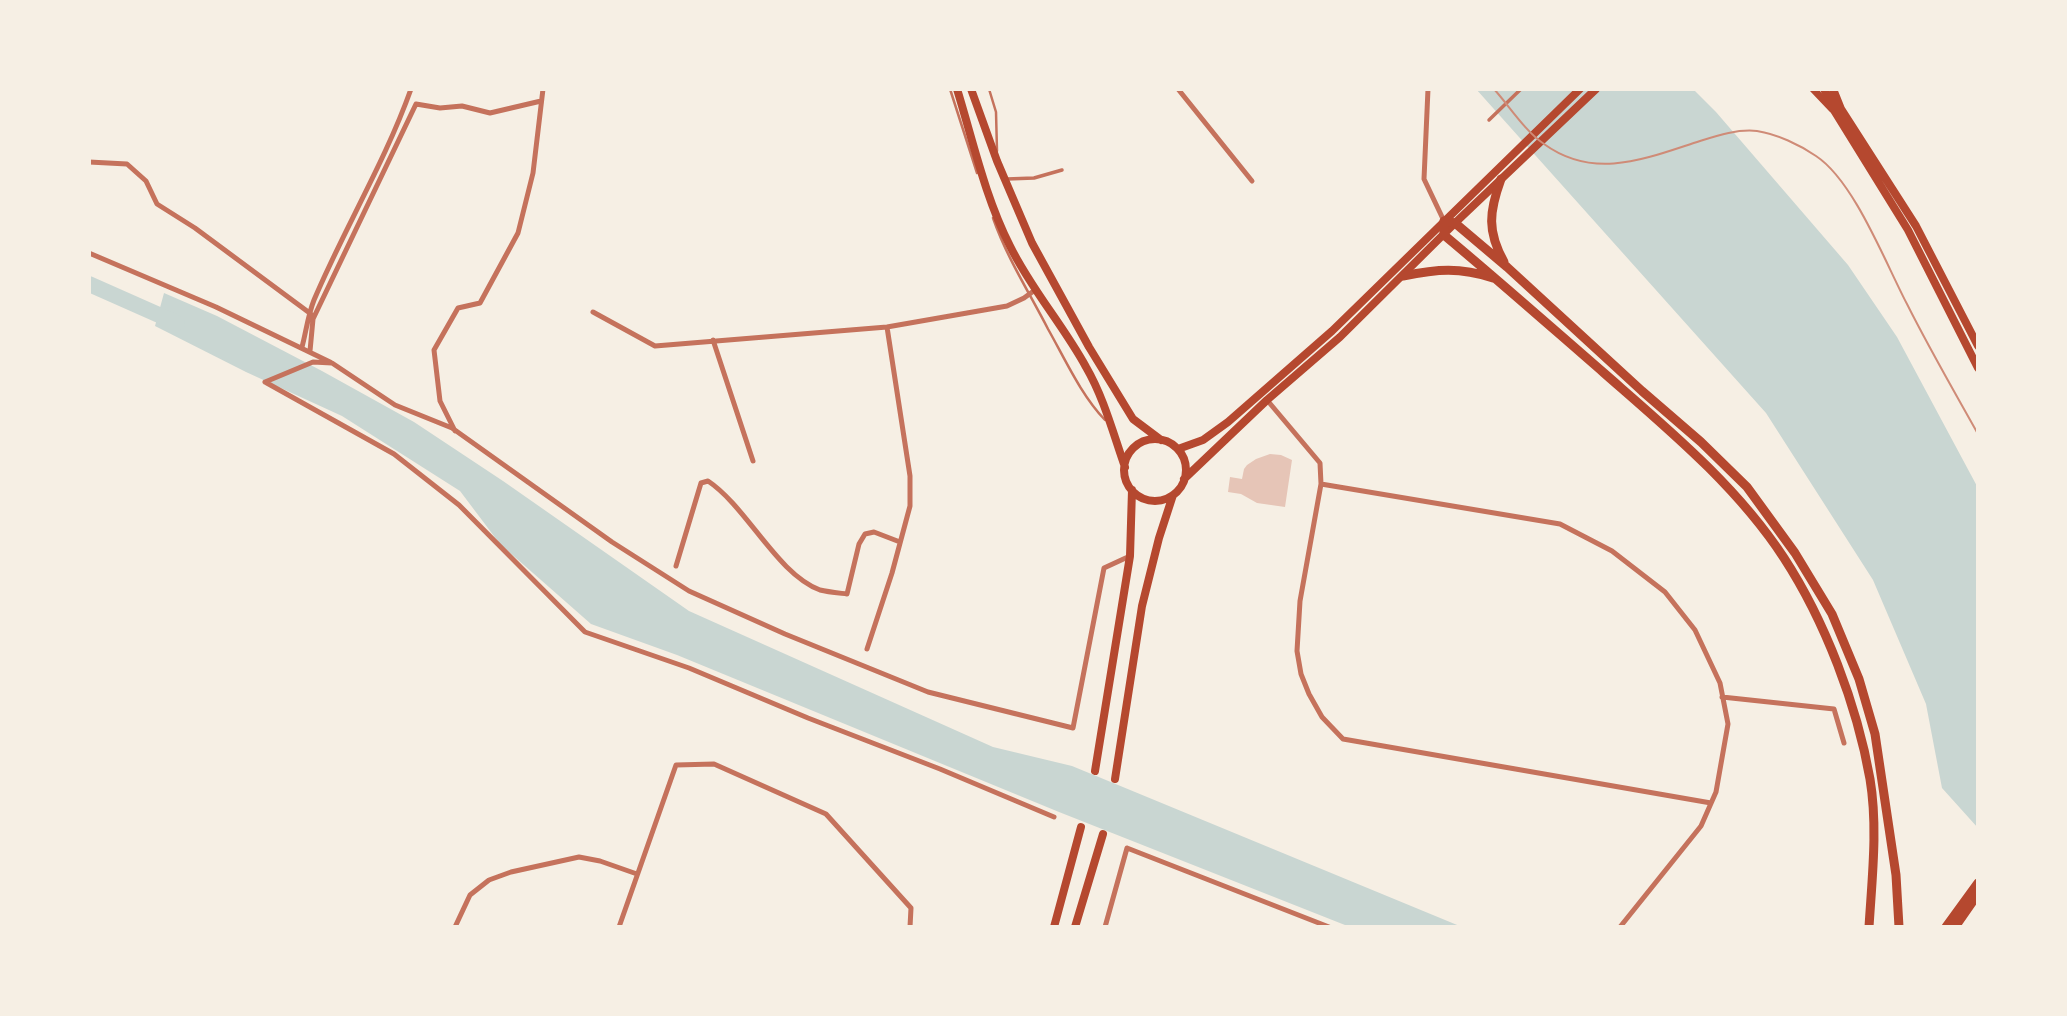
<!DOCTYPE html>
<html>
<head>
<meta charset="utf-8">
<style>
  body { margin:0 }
  #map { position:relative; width:2067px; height:1016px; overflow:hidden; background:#f6efe4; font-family:Figtree,sans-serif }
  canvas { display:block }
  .frame { position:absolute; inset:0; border:91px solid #f6efe4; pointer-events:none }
</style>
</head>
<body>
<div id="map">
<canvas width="2067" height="1016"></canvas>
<div class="frame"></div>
</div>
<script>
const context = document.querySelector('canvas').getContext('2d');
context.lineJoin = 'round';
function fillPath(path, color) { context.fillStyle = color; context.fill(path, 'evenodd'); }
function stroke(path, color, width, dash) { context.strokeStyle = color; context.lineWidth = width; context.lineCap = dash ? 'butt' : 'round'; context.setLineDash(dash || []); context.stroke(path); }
fillPath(new Path2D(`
  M1476,89H1693L1716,112L1848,265L1897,337L1978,488V828L1942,788L1926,704L1873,580L1766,413Z
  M164,293L217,316L322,371L414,422L503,481L689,611L993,747L1072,766L1462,927H1350L1059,812L677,655L591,624L500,544L460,491L342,416L246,372L155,326Z`), '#c9d6d2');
stroke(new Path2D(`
  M89,284L177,323`), '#c9d6d2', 16);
fillPath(new Path2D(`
  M1270,454L1281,455L1292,460L1285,507L1257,503L1241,494L1228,492L1230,477L1242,479L1244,469L1247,465L1256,459Z`), '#e6c5b7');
stroke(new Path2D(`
  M950,89L977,173
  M989,89L996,112L997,151
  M993,218C1007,258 1029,292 1048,329C1065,359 1081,395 1105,420`), '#c5725c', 2.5);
stroke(new Path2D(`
  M1489,120L1521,89
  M1007,179L1034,178L1062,170`), '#c5725c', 3.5);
stroke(new Path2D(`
  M1178,89L1252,181
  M1428,89L1424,179L1444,221
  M89,162L127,164L146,181L157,204L195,228L311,314
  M89,253L216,307L330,362
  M593,312L655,346L887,327L1007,306L1024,298L1035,290
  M713,340L753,461
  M302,347C306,332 308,315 314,300C344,229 385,162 411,89
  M310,351L313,319L416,104L440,108L462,106L490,113L541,101
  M265,382L313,362L332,363L395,405L452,428L612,542L689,591L785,634L928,692L1073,728L1104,568L1130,556
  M265,382L394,454L459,505L585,632L689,668L808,718L940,769L1054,817
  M1267,400L1320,463L1321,484L1300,601L1297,651L1301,674L1309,694L1322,717L1343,739L1711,803
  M455,431L440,401L434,350L458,308L480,303L518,233L533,173L543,89
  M1321,484L1560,524L1612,551L1665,592L1695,630L1720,683L1728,724L1716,792L1701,826L1620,927
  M676,566L701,483L708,481C747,507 777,574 820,590C828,592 839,593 847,594L859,544L865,534L874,532L900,542
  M867,649L892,573L910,506V476L887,327
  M1722,697L1834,709L1844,743
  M455,927L470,895L489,880L511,872L579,857L600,861L637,874
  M619,927L676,765L714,764L826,814L911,908L910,927
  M1105,927L1127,848L1329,927`), '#c5725c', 5);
stroke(new Path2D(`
  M1813,89L1832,109`), '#b5482f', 7);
stroke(new Path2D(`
  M957,89C973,141 985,197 1010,246C1031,289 1063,325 1086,367C1104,398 1113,433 1125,467
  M971,89L997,161L1032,243L1089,347L1133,419L1161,440
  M1824,89L1835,112L1908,230L1978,368
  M1833,89L1841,109L1916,226L1978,346
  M1124 470a31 31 0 1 1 62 0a31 31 0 1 1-62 0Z
  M1178,449L1203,440L1228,422L1332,331L1580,89
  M1184,479L1267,400L1340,337L1455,223L1596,89
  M1095,771L1130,556L1132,490
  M1115,779L1142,606L1159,538L1173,495
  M1054,927L1081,827
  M1075,927L1103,834`), '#b5482f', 8);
stroke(new Path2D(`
  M1946,927L1978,883
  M1955,927L1978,894`), '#b5482f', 9);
stroke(new Path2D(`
  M1501,179C1489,212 1487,231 1504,262
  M1403,276C1437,269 1460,267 1493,278
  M1869,927C1872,878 1878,827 1870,779C1857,705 1825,621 1784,558C1737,486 1668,429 1604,373C1551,327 1498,280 1444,235V221L1455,223L1507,267L1642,391L1701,442L1747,487L1795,553L1832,614L1859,679L1875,734L1896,875L1899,927`), '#b5482f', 9);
stroke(new Path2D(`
  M1494,89C1510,107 1525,131 1544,144C1595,181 1647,158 1700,141C1719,135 1738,129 1757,131C1777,134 1800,145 1816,156C1854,181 1885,262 1907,304C1929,348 1954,391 1978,434`), '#cf8b77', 2);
</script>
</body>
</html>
